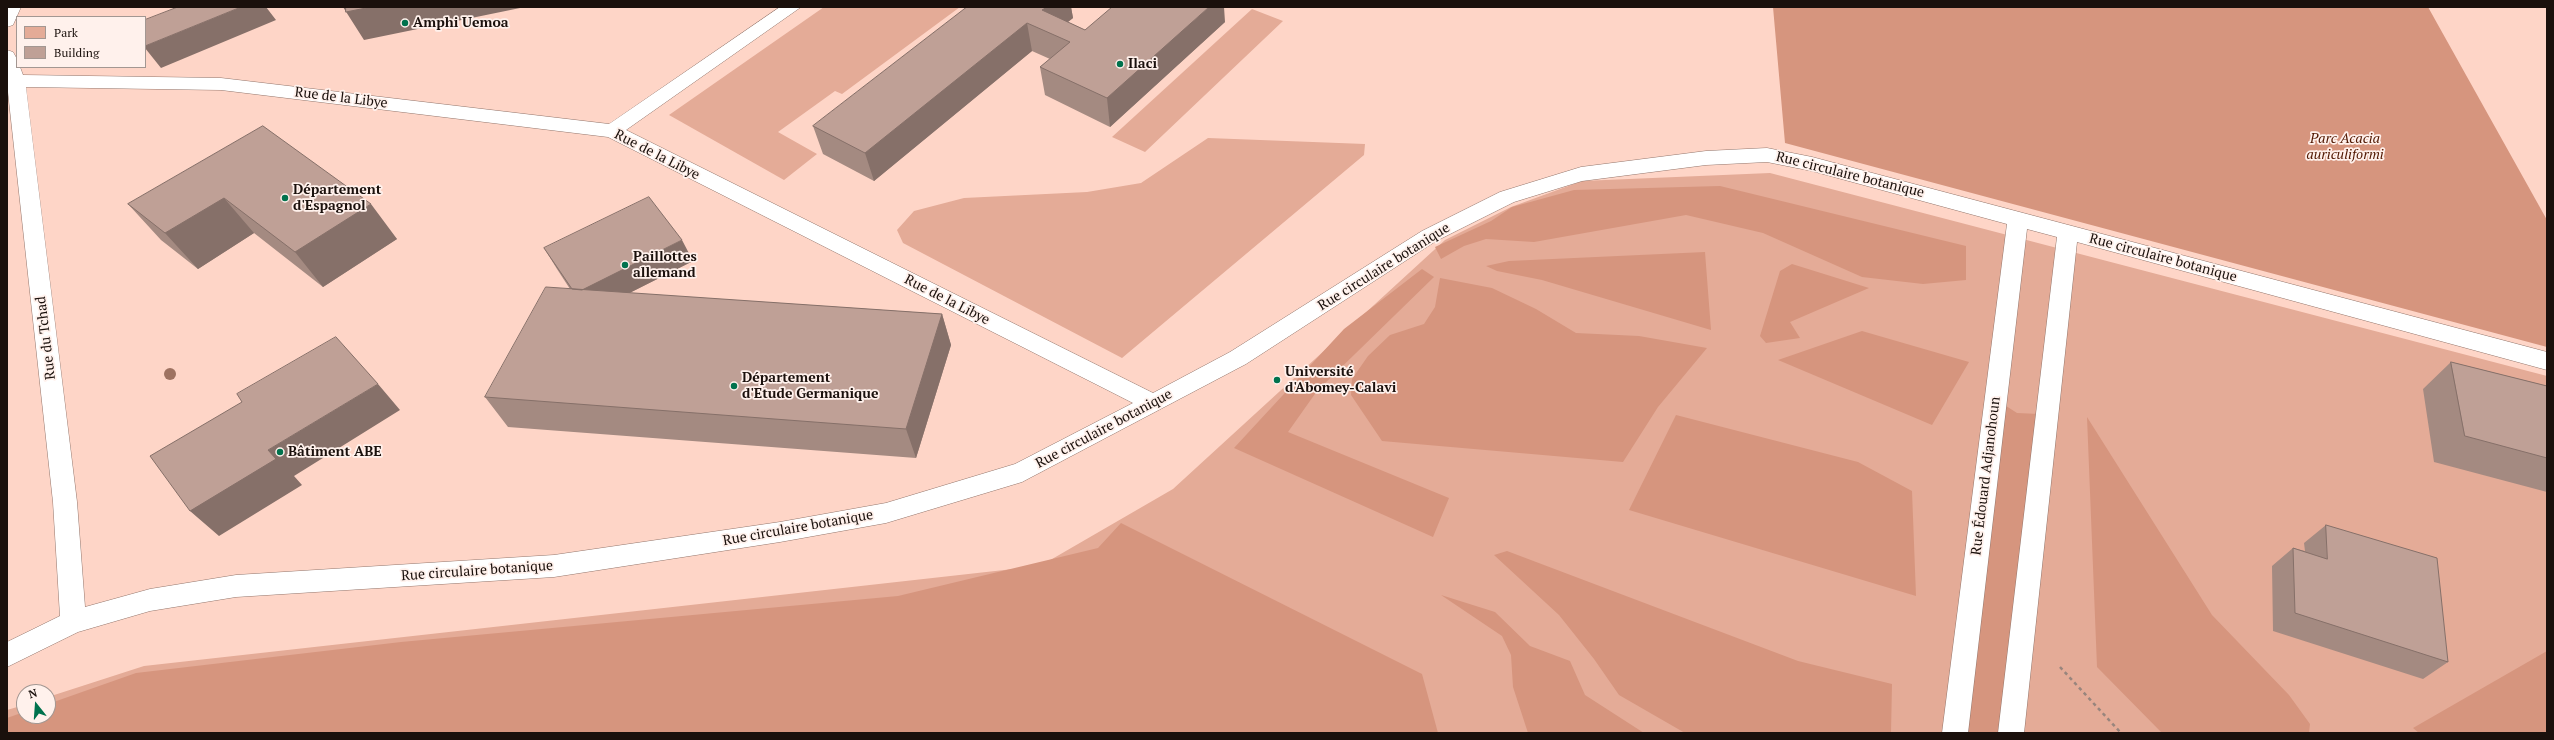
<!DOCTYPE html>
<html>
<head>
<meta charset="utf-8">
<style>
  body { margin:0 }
  #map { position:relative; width:2554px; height:740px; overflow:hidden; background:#fbe1d7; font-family:"PT Serif",serif }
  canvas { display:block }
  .frame { position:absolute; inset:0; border:8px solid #1a100c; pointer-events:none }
  .legend { position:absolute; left:16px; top:16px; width:130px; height:52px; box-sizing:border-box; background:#fff1ec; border:1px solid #a39792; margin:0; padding:5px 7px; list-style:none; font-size:12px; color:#1a100c }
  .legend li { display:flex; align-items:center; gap:8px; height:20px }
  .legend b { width:20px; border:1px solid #a39792 }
  .north { position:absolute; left:16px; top:684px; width:40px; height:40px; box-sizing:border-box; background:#fff1ec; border:1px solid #a39792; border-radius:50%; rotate:343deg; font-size:11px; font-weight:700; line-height:16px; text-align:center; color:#1a100c }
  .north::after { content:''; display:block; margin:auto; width:14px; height:18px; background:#00724d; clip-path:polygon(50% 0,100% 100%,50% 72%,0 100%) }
</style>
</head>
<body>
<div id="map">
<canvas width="2554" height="740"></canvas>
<div class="frame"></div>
<ul class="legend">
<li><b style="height:11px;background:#e4ab97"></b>Park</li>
<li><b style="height:11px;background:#bfa096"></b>Building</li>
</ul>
<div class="north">N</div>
</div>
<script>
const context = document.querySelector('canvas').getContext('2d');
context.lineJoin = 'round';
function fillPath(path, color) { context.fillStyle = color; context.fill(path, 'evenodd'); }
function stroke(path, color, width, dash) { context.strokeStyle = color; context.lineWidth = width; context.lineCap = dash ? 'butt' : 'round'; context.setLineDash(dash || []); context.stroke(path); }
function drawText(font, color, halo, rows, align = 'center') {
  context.font = font + ' "PT Serif",serif'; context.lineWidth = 3.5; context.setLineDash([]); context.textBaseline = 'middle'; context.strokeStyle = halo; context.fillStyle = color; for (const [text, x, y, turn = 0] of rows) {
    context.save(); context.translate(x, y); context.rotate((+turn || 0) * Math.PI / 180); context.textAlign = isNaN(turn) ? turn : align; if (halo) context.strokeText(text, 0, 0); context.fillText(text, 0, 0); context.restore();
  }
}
fillPath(new Path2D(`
  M7,7H2547V733H7ZM17,17H145V67H17ZM24,692H48V716H24Z`), '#fed5c7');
fillPath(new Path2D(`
  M824,7H960L842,94L835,91L778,132L817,154L784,180L669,115Z
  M1252,9L1283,21L1145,152L1112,137Z
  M1208,138L1365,144L1364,155L1122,358L903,243L897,230L914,211L964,198L1087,192L1141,183Z
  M1770,173L2547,376V733H7V710L24,705V716H48V697L144,666L1040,566L1173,489L1445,240L1511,207L1582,181Z`), '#e4ab97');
fillPath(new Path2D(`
  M1773,7H2428L2547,220V347L1785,143Z
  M1720,186L1966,246V280L1923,284L1862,277L1763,233L1686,215L1534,242L1486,239L1464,246L1441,259L1435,247L1491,221L1512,207L1574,190Z
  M1705,252L1711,330L1542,280L1497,271L1486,266L1509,261Z
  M1792,264L1869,288L1790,322L1800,338L1766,343L1760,336L1780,271Z
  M1422,269L1434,277L1317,391L1288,432L1449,498L1433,537L1234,448L1344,329Z
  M1440,278L1492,288L1536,309L1576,333L1639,336L1707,348L1658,407L1623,462L1382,441L1351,395L1352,379L1368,356L1390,335L1424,324L1435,307Z
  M1862,331L1969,362L1932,425L1778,360Z
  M2003,404L2017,413L2039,414L2004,733H1963Z
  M1676,415L1858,462L1912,491L1916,596L1629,510Z
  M2087,417L2212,615L2289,695L2310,724L2309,733H2162L2097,667Z
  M1121,523L1422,674L1438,733H7V718L24,712V716H48V704L136,673L401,642L898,596L1098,548Z
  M1507,551L1798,661L1892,684L1891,733H1685L1619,695L1594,659L1559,615L1494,555Z
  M1441,595L1495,612L1530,646L1570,661L1585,695L1644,733H1528L1513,687L1511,655L1502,636Z
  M2547,651V733H2419L2413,728Z`), '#d6957e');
const lane = new Path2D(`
  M7,7H21L13,25L7,27Z
  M780,7H801L626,130L1153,393L1230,352L1422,231L1500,192L1581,167L1706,151L1767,148L1812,157L2547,352V370L2077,242L2024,733H1998L2057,237L2027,229L1968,733H1942L2007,224L1812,171L1767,162L1706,165L1582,181L1514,202L1436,241L1246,364L1022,482L886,523L780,542L554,577L236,597L150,611L78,632L7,667V642L60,616L53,502L7,83V50L13,52L17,59V67H20L23,75L221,78L609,124ZM26,87L221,90L608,137L1133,403L1015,464L886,503L780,522L554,555L236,575L150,589L85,607L77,502Z`);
stroke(lane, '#94776d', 1);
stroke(new Path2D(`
  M2060,667L2121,733`), '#98857d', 2.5, [3.5, 3.5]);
fillPath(lane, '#fff');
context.fillStyle = '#9e7261';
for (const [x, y] of [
  [170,374]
]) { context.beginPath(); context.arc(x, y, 6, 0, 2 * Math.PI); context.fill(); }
fillPath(new Path2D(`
  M967,7H1071L1073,18L1068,22L1085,30L1225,22L1110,127L1045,95L1040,67L1050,59L1032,51L874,181L823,154L813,126Z
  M263,126L397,239L323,287L254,233L198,269L161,240L128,204Z
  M544,248L693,261L629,293L942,314L951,345L916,458L508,427L485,397L570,289L557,269Z
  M2451,362L2547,386V492L2434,462L2423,389Z
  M2326,525L2448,662L2423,679L2273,631L2272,566L2293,548L2305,551L2304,543Z`), '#a48a81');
fillPath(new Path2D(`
  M241,7H266L276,20L161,68L145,48V46Z
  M343,7H525L364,40Z
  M1047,7H1071L1073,18L1052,34L1042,10Z
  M1209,7H1224L1225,22L1110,127L1107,98Z
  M1027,23L1032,51L874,181L865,153Z
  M224,198L254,233L198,269L165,233Z
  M371,204L397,239L323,287L295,252Z
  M682,240L693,261L588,314L575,293Z
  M942,314L951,345L916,458L906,429Z
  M378,384L400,410L294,476L302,485L219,536L190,511L268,450Z`), '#867069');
const building = new Path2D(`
  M178,7H241L145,46V20Z
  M346,7H371L346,12Z
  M967,7H1047L1042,10L1085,30L1112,7H1209L1107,98L1040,67L1070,42L1027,23L865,153L813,126Z
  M263,126L371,204L295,252L224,198L165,233L128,204Z
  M649,197L682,240L582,290L572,289L544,248Z
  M546,287L942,314L906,429L485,397Z
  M336,337L378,384L268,450L276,459L190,511L150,456L242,402L237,394Z
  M2451,362L2547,386V458L2465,436Z
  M2326,525L2437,558L2448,662L2295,613L2293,548L2327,559Z`);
fillPath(building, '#bfa096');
stroke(building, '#867069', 1);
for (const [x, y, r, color] of [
  [405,23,4,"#00724d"],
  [1120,64,4,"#00724d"],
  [285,198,4,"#00724d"],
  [625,265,4,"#00724d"],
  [1277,380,4,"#00724d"],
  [734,386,4,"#00724d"],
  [280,452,4,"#00724d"]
]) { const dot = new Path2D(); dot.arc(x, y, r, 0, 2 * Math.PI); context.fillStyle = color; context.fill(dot); stroke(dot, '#fff1ec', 1.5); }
drawText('bold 14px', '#1a100c', '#fff1ec', [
  ["Amphi Uemoa",413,23],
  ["Ilaci",1128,64],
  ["Département",293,190],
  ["d'Espagnol",293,206],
  ["Paillottes",633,257],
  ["allemand",633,273],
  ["Université",1285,372],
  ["d'Abomey-Calavi",1285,388],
  ["Département",742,378],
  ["d'Etude Germanique",742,394],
  ["Bâtiment ABE",288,452]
], 'left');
drawText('14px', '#1a100c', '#fff1ec', [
  ["Rue de la Libye",341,98,7],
  ["Rue de la Libye",657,155,27],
  ["Rue circulaire botanique",1850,175,14],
  ["Rue circulaire botanique",2163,258,15],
  ["Rue circulaire botanique",1384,267,-32],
  ["Rue de la Libye",947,300,27],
  ["Rue du Tchad",46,338,-97],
  ["Rue circulaire botanique",1104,429,-28],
  ["Rue Édouard Adjanohoun",1986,476,-83],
  ["Rue circulaire botanique",798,528,-10],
  ["Rue circulaire botanique",477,571,-4]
]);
drawText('italic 14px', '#511700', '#fff1ec', [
  ["Parc Acacia",2345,139],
  ["auriculiformi",2345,155]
]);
</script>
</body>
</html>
